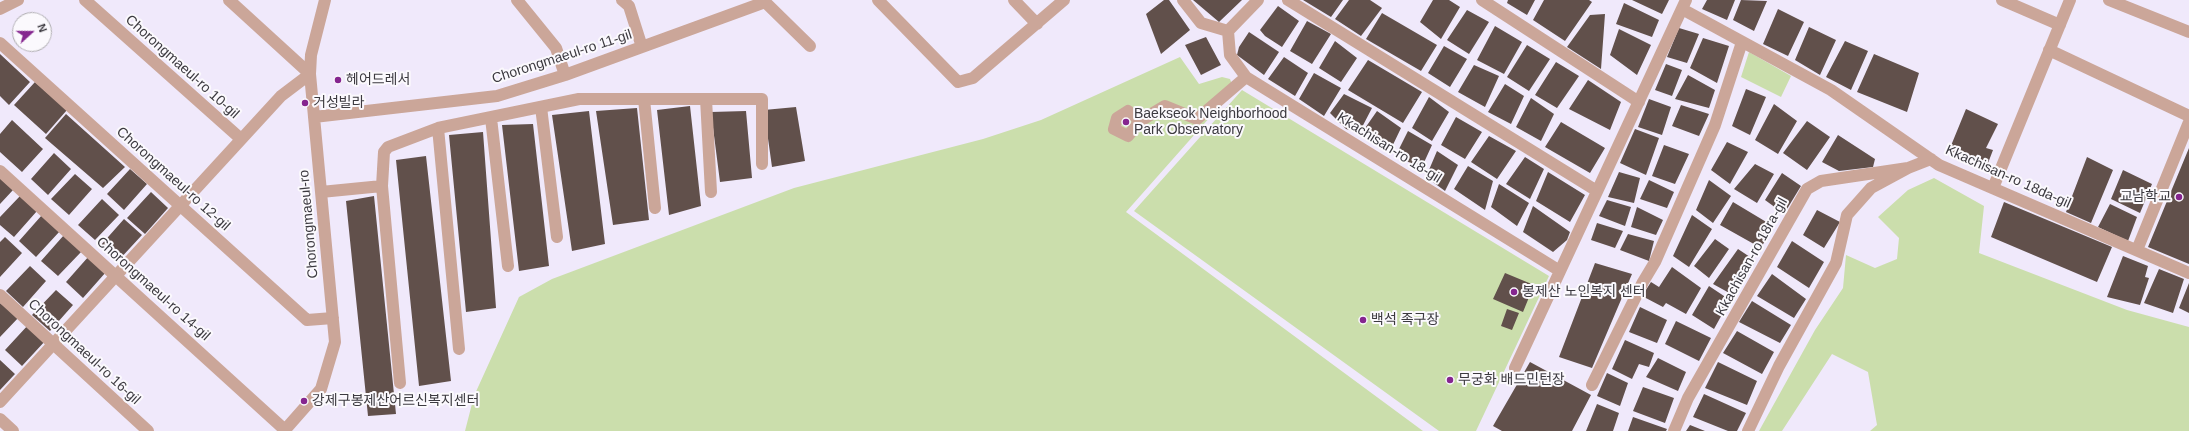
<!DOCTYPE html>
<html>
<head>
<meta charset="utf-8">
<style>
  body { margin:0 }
  #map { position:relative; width:2189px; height:431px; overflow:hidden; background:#f0e9fb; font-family:Arial,sans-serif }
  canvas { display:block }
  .north { position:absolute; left:12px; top:12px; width:40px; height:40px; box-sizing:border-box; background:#fbf9fd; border:1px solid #afadb1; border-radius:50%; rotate:69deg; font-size:11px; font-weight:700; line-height:16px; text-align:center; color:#3c3a40 }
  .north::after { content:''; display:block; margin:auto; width:14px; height:18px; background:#85258f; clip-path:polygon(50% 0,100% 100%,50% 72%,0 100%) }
</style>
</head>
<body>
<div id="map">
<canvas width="2189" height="431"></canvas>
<div class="north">N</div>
</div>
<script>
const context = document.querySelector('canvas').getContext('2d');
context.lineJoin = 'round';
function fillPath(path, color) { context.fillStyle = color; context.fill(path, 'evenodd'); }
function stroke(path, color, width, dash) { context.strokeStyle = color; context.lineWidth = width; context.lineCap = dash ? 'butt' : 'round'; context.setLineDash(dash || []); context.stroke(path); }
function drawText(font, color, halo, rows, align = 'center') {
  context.font = font + ' Arial,"Noto Sans KR",sans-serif'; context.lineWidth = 4; context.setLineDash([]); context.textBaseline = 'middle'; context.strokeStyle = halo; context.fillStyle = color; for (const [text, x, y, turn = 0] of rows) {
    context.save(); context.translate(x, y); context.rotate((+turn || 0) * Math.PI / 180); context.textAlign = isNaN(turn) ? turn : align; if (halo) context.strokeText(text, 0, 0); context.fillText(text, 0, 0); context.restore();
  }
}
fillPath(new Path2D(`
  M1749,52L1791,76L1781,97L1741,77Z
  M1180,57L1199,84L1222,77L1230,79L1234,90L1126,212L1423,431H465L474,396L519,297L552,279L794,188L983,139L1041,120Z
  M1242,90L1549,276L1476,431H1439L1134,211Z
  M1934,178L1984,206L1979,253L2127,310L2189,327V431H1870L1877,425L1868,372L1832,354L1782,431H1759L1815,330L1843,288L1846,255L1875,268L1897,259L1899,238L1878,217L1908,190Z`), '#cbdeac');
fillPath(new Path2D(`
  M1164,0H1169L1190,30L1161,54L1146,14Z
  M1193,0H1242L1219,22Z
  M1303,0H1343L1331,17Z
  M1349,0H1370L1382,8L1361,36L1335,19Z
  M1433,0H1449L1460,7L1441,39L1420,22Z
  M1508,0H1535L1527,15L1507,3Z
  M1544,0H1589L1592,2L1565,41L1533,20Z
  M1632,0H1669L1662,14Z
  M1707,0H1735L1727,20L1702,9Z
  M1741,0L1767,1L1754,31L1733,20Z
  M1624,3L1659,20L1652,37L1616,24Z
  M1278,6L1299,21L1282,47L1265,36L1260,30Z
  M1778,9L1804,22L1788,56L1763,44Z
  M1467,10L1489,22L1469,54L1447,40Z
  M1382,13L1437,45L1421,71L1366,39Z
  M1605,14L1601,69L1567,47L1590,15Z
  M1307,21L1331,34L1312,64L1290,51Z
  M1495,26L1522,42L1504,74L1477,60Z
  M1809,27L1836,40L1820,75L1795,60Z
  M1679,28L1699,34L1687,63L1667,57Z
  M1619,29L1651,45L1637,75L1610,55Z
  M1249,32L1279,52L1264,75L1237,55L1239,47Z
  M1206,37L1221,65L1201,75L1185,45Z
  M1703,38L1729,46L1717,83L1690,68Z
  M1335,41L1357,58L1341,82L1319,68Z
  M1845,41L1868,51L1851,90L1826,77Z
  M1527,45L1550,59L1529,91L1507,77Z
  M1444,46L1467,59L1450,87L1428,73Z
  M0,54L30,82L9,105L0,96Z
  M1874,54L1919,73L1907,112L1857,92Z
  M1284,57L1308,73L1295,96L1268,79Z
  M1368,60L1422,92L1403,123L1348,90Z
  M1556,62L1579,76L1557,108L1535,95Z
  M1666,64L1682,70L1672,96L1655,90Z
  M1474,65L1499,76L1485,107L1458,92Z
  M1314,73L1341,88L1324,116L1299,99Z
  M1688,75L1715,90L1709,108L1675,99Z
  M1588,80L1621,102L1610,130L1569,109Z
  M35,82L67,110L46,134L14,105Z
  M1505,84L1524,96L1511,124L1488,112Z
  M1746,89L1766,97L1750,135L1732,126Z
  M1344,94L1372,108L1359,133L1346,129L1330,113Z
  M1429,97L1449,112L1432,141L1412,128Z
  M1531,98L1554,114L1541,141L1516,127Z
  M1649,99L1671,107L1662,135L1638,127Z
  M1774,104L1797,121L1778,154L1755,140Z
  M1681,105L1709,114L1699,136L1672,126Z
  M690,106L701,206L669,215L657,110Z
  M796,107L805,161L772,167L764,110Z
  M637,108L649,220L613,225L596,111Z
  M1966,109L1998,124L1986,148L1993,150L1985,171L1948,153Z
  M589,111L605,244L572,251L552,115Z
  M746,111L752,178L720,182L711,112Z
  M1377,111L1401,128L1390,151L1379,146L1363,131Z
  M66,114L125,167L103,188L45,138Z
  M1456,117L1482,132L1465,159L1441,145Z
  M12,120L43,149L22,172L0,152V134Z
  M1807,121L1830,137L1807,170L1783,153Z
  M1561,122L1605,148L1590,173L1545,147Z
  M533,124L549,266L519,271L502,125Z
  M1635,129L1659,138L1646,175L1620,163Z
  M1408,131L1432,145L1421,169L1396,155Z
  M483,132L496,308L466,312L449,135Z
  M1838,135L1875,159L1873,167L1839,171L1822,162Z
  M1489,136L1516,151L1497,179L1471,162Z
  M1727,142L1748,152L1730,184L1711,170Z
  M1664,145L1689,154L1675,184L1652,176Z
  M2189,148V264L2148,247Z
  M1437,151L1458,165L1445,191L1426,177Z
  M54,153L71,169L48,195L31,179Z
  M426,156L451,381L419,386L396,160Z
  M1525,157L1544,169L1530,199L1506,184Z
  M2087,157L2113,170L2091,223L2066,212Z
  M1755,164L1774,174L1757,203L1734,189Z
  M1468,166L1493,181L1485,210L1454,189Z
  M130,169L147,184L124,210L107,194Z
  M2123,170L2152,184L2140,213L2111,199Z
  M1548,172L1585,195L1570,222L1536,201Z
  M1619,172L1640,178L1634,203L1608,197Z
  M1782,173L1801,186L1787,209L1779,203L1776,208L1765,200Z
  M75,174L92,189L69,215L51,199Z
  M0,178L13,190L0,204Z
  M1649,180L1674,192L1667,208L1640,199Z
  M1709,180L1731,196L1713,223L1696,210Z
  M1499,184L1529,203L1517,226L1491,207Z
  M151,192L168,208L145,234L127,218Z
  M20,196L37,211L14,237L0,225V217Z
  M374,196L396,414L368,416L346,201Z
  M102,199L119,215L95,240L78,225Z
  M1607,200L1631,207L1625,226L1599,216Z
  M1733,202L1773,226L1761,248L1720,225Z
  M2004,202L2112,247L2097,282L1991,237Z
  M2110,204L2137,217L2128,241L2098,227Z
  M1533,206L1570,232L1567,240L1553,252L1523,232Z
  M1637,207L1663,220L1656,235L1631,227Z
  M1817,210L1840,222L1824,248L1803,235Z
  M42,215L60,231L36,257L19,241Z
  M1692,215L1712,229L1689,267L1673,256Z
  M124,219L142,235L118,261L101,245Z
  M1597,223L1623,231L1615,248L1591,240Z
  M1628,234L1654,241L1649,261L1620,250Z
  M64,235L82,251L58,276L41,261Z
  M5,237L22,253L0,277V242Z
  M1715,239L1729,249L1709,278L1694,266Z
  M1792,241L1824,262L1809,288L1777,267Z
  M1738,249L1756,261L1733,295L1713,284Z
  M89,256L106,272L83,298L66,282Z
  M2123,256L2148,266L2145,277L2149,278L2140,305L2107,297Z
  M1595,263L1632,274L1592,368L1559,357Z
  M30,266L46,281L23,307L6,291Z
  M1672,267L1701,288L1686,314L1666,303L1663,307L1642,296L1651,282L1659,287Z
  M2159,269L2184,279L2173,313L2144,303Z
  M1505,273L1534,285L1523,312L1493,299Z
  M1772,274L1806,299L1794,318L1757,296Z
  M2189,283V313L2179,308Z
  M1709,286L1730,300L1714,329L1692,315Z
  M56,290L73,305L50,331L32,315Z
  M1752,301L1791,325L1780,343L1739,322Z
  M0,303L19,317L0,337Z
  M1640,307L1667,320L1657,343L1629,332Z
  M1507,309L1519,313L1512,330L1501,326Z
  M1676,321L1711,338L1699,361L1665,344Z
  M29,324L46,340L22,366L5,350Z
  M1737,331L1774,352L1762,374L1723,353Z
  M1625,340L1654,353L1649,367L1639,364L1632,379L1612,369Z
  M1658,358L1686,372L1678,391L1646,377Z
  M0,360L15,374L0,390Z
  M1530,362L1591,395L1572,431H1502L1493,426Z
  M1718,362L1757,381L1747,405L1705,388Z
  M1607,373L1628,383L1620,406L1597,396Z
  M1643,387L1674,398L1665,423L1633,411Z
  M1704,394L1746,413L1737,431H1728L1693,417Z
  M1597,404L1619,413L1613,431H1586Z
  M1633,417L1667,429L1666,431H1628Z
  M1690,425L1705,431H1686Z`), '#61504b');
stroke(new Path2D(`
  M85,0L241,139
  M517,0L556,48L565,75
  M622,0L629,6L642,47
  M763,0L810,46
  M878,0L958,82L973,78L1064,0
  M1014,0L1037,24
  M1183,0L1201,23L1228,31
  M1288,0L1597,191
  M1482,0L1639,102
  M2002,0L2060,25
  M2109,0L2189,32
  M0,9L18,0
  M1682,9L1831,90L1939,165L2189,273
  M1228,31L1230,55L1246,77L1560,271
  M1228,31L1258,0
  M0,43L307,320L333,318
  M2049,50L2189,116
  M644,99L655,208
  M706,99L711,192
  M541,107L557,237
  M314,117L497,96L565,75L765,2
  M491,118L508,266
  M1140,121L1128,136L1114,129L1117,118L1128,111L1140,121L1165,106L1197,119L1246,77
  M438,128L459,349
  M0,171L285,430
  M1993,188L2070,0
  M321,192L382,186
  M2137,250L2189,122
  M0,295L148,431
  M1515,368L1686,0
  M400,383L382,186L384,152L388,147L438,128L579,99H762V164
  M1592,385L1643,282L1655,262L1715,125L1742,42
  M0,402L281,96L310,74L229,0
  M0,419L13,431
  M284,431L321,389L335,342L310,74L311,55L325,0
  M1674,431L1688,398L1807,189L1821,181L1908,168
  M1748,431L1779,366L1836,263L1847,215L1871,188L1908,168L1931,159`), '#cba699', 12);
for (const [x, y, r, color] of [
  [338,80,4,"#85258f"],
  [305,103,4,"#85258f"],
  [1126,122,4,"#85258f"],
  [2179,197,4,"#85258f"],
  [1514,292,4,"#85258f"],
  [1363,320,4,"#85258f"],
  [1450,380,4,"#85258f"],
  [304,401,4,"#85258f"]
]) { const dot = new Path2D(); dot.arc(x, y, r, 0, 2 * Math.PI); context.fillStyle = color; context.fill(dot); stroke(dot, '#fbf9fd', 1.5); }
drawText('14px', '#3c3a40', '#fbf9fd', [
  ["Chorongmaeul-ro 11-gil",562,57,-18],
  ["Chorongmaeul-ro 10-gil",182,67,42],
  ["Kkachisan-ro 18-gil",1389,148,32],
  ["Kkachisan-ro 18da-gil",2008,177,24],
  ["Chorongmaeul-ro 12-gil",173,179,42],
  ["Chorongmaeul-ro",309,224,-95],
  ["Kkachisan-ro 18ra-gil",1752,257,-61],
  ["Chorongmaeul-ro 14-gil",153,289,42],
  ["Chorongmaeul-ro 16-gil",84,352,43]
]);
drawText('14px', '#3c3a40', '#fbf9fd', [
  ["헤어드레서",346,80],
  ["거성빌라",313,103],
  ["Baekseok Neighborhood",1134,114],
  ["Park Observatory",1134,130],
  ["교남학교",2171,197,"right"],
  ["봉제산 노인복지 센터",1522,292],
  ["백석 족구장",1371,320],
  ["무궁화 배드민턴장",1458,380],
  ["강제구봉제산어르신복지센터",312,401]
], 'left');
</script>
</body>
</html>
